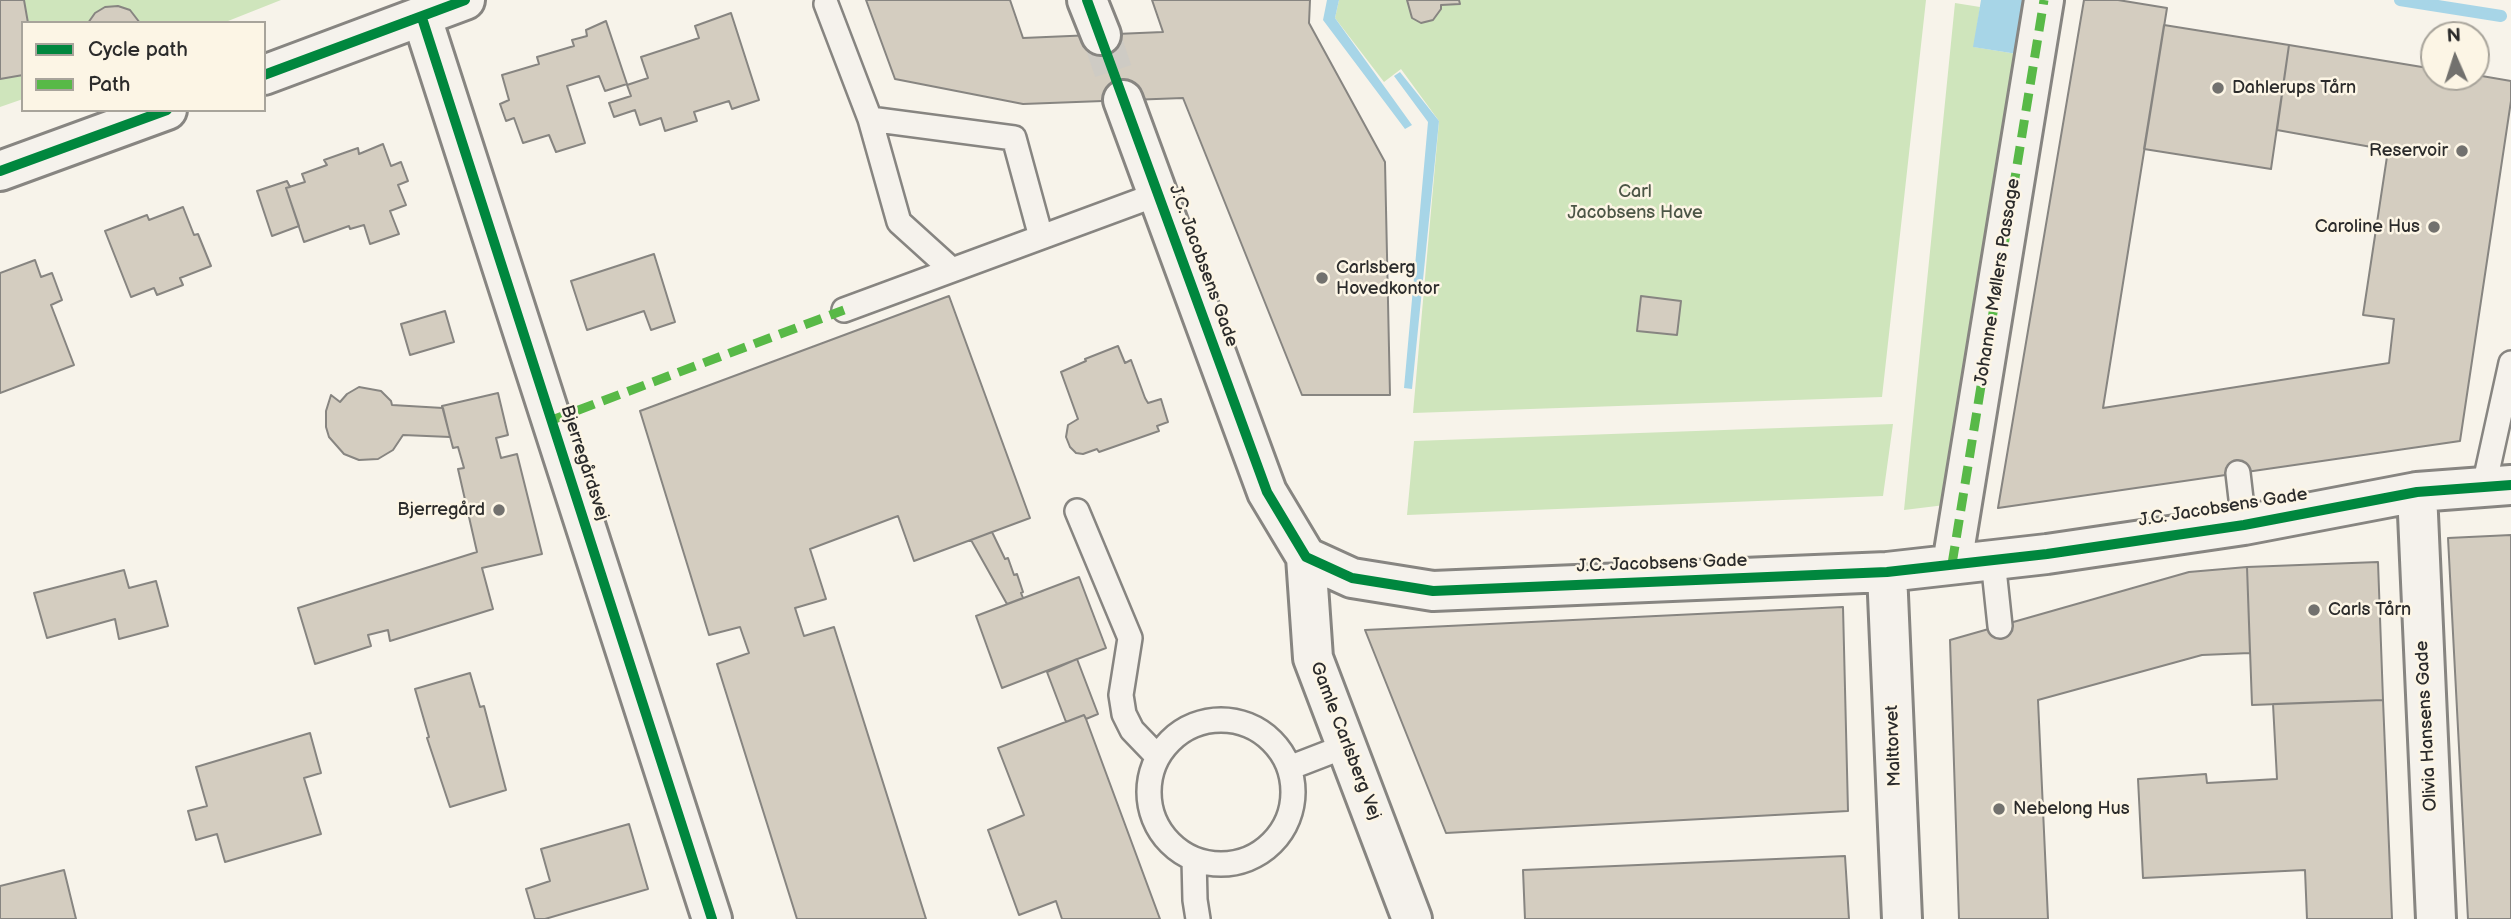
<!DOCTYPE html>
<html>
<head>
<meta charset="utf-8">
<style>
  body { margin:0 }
  #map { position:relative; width:2511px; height:919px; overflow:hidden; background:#f7f3ea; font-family:"Balsamiq Sans",sans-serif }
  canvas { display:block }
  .legend { position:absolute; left:21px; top:21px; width:245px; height:91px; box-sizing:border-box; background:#fcf5e5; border:2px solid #a8a49b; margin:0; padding:9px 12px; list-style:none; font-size:21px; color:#2b2b2b }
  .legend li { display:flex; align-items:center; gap:14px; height:35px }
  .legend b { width:35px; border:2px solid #a8a49b }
  .north { position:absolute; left:2420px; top:21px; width:70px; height:70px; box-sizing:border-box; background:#fcf5e5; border:2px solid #a8a49b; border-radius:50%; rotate:357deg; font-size:19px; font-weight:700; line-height:28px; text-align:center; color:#2b2b2b }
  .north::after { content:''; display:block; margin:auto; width:24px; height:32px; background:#72716e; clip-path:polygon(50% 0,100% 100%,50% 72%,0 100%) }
</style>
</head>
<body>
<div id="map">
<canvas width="2511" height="919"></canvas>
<ul class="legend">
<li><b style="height:9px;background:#00873e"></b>Cycle path</li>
<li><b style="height:9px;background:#58b947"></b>Path</li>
</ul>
<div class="north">N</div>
</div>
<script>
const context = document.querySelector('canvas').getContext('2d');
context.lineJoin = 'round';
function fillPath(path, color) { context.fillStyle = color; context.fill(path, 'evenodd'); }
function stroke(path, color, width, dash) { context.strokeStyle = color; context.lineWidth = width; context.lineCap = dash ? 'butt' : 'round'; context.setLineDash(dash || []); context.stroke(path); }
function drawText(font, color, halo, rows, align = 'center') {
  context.font = font + ' "Balsamiq Sans",sans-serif'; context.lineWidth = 5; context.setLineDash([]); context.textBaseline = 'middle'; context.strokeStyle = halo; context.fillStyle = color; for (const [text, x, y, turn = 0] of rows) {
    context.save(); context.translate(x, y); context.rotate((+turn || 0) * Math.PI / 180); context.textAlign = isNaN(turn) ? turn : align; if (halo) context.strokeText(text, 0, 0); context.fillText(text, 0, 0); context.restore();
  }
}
fillPath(new Path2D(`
  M0,0H281L223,23H23V99L0,107Z
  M1339,0H1926L1882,397L1413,413L1439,121L1401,69L1384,82L1335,18Z
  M1955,3L1980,7L1974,47L2017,54L1945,505L1904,510Z
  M1893,424L1883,496L1407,515L1414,441Z`), '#cfe5bc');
fillPath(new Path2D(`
  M1327,0H1339L1335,18L1412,125L1405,129L1323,20Z
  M1981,0H2026L2017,54L1973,47Z
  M1400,72L1439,121L1412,389L1404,388L1428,122L1394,76Z`), '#a7d5e7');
stroke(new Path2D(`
  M2400,0L2501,16`), '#a7d5e7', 12);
const building = new Path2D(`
  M0,0H24L28,23H23V75L0,79Z
  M866,0H1010L1023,38L1163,32L1152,0H1310L1309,23L1385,162L1390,395H1302L1183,98L1023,104L895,79Z
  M1407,0H1459L1460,4L1441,5V9L1433,20L1421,23L1412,18Z
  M2084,0H2118L2167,8L2103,408L2389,363L2394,319L2363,315L2388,150L2277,130L2289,45L2434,69V77L2476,75L2511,81V101L2460,441L1998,508Z
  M118,6L130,10L140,23H88L95,13L105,7Z
  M731,13L759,100L732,109L729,101L694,112L697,121L665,131L661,118L640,125L635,110L614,117L609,103L631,96L627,85L648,78L641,57L699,38L695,26Z
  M606,21L627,84L605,91L599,76L567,86L585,143L556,152L549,135L523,143L514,118L506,121L500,104L509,100L502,75L539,64L537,57L574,46L572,40L587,36L586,30Z
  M2164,25L2289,45L2271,169L2144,149Z
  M383,144L391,166L401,162L408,181L398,185L406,205L390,211L399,234L370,244L364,225L350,229L349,226L304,242L286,188L305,182L302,174L327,165L324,160L358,148L359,154Z
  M287,181L290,187L286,188L299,226L272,236L257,191Z
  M183,207L194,235L198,234L211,266L180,278L183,285L157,295L154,288L131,297L105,231L147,215L149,220Z
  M654,254L675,322L651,330L644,311L587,330L571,281Z
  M35,260L41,277L52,273L62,300L51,305L74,365L0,393V273Z
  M949,296L1030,518L914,561L898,516L810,549L826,599L795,608L804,636L834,627L926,919H797L717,664L749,653L740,627L709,635L640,411Z
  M1641,296L1681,301L1677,335L1637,331Z
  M445,311L454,342L410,355L401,324Z
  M1118,346L1125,363L1131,360L1145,398L1148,403L1161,399L1168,422L1157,426L1159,431L1099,452L1097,449L1083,454L1076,453L1070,447L1066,437L1068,425L1078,419L1061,372L1086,361L1085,359Z
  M359,387L381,391L391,401L392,405L443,408L450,437L403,435L393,450L378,459L359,460L344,454L329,437L326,427V411L331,395L340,402L347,394Z
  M498,393L508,435L496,438L501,458L517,454L542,554L482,568L493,609L390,641L388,630L368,635L371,646L315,664L298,608L477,552L458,469L464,468L458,447L453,448L442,406Z
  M992,532L1005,559L1008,558L1014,575L1017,574L1023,592L1021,593L1023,598L1007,604L971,540Z
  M2511,535V919H2468L2448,538Z
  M2378,562L2383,700L2252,705L2247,567Z
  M2247,567L2250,653L2202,655L2038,700L2048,919H1959L1950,640L2189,572Z
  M124,570L129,588L156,581L168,626L119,639L115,619L47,638L34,593Z
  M1079,577L1106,648L1002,688L976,616Z
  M1843,607L1848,811L1446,833L1365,630Z
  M1077,659L1098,714L1086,719L1084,715L1066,722L1047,672Z
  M470,673L480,707L484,706L506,790L450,807L427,738L429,737L415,689Z
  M2383,700L2392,919H2307L2305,870L2143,878L2138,779L2206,774L2207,783L2277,779L2273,704Z
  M1084,715L1086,719L1160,919H1062L1056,901L1019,915L988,830L1024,815L998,748Z
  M310,733L321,773L304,778L321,834L225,862L217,834L196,840L188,811L207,806L196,767Z
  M629,824L648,889L545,919H535L526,889L550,881L541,849Z
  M1845,856L1849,919H1525L1523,870Z
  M64,870L76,919H0V886Z`);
fillPath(building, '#d4cdc0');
stroke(building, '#878581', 2);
stroke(new Path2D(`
  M1101,35L1123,100`), '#cecbc4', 38, [38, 19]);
const service = new Path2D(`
  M826,4L870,119L899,222L952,270
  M870,119L1014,138L1041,237
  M844,310L1158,194
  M2238,473L2244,525
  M2484,486L2511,363
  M1077,511L1130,638L1121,695L1124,714L1132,730L1157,756
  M1993,560L2000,626
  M1149 792a72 72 0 1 1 144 0a72 72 0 1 1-144 0Z
  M1289,768L1346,746
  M1194,859L1195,900L1198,919`);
const minor = new Path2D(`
  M1087,0L1101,35
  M422,18L712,919
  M1123,100L1267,492L1306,557L1352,578L1433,591L1887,572L2047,554L2244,525L2417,492L2511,485
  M2417,492L2436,919
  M1306,557L1313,658L1412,919
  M1952,564L2044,0
  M1887,572L1902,919`);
const tertiary = new Path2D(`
  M264,75L465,0
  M0,171L167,110`);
stroke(service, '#878581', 28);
stroke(minor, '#878581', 44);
stroke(tertiary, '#878581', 44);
stroke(service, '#f5f2ec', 23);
stroke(minor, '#f5f2ec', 38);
stroke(tertiary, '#f5f2ec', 38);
stroke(new Path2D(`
  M552,420L844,310
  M1952,564L2044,0`), '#58b947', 9, [18, 9]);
stroke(new Path2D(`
  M1087,0L1267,492L1306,557L1352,578L1433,591L1887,572L2047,554L2244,525L2417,492L2511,485
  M422,18L712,919
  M264,75L465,0
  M0,171L167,110`), '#00873e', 10);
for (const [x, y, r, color] of [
  [2218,88,7,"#72716e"],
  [2462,151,7,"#72716e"],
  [2434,227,7,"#72716e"],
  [1322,278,7,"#72716e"],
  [499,510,7,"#72716e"],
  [2314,610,7,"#72716e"],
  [1999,809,7,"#72716e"]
]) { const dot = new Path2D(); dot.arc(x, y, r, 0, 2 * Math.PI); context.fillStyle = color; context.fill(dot); stroke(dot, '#fcf5e5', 2.5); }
drawText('18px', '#2b2b2b', '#fcf5e5', [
  ["Dahlerups Tårn",2232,88],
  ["Reservoir",2448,151,"right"],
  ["Caroline Hus",2420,227,"right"],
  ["Carlsberg",1336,268],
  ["Hovedkontor",1336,289],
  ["Bjerregård",485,510,"right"],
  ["Carls Tårn",2328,610],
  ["Nebelong Hus",2013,809]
], 'left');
drawText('18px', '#4c5646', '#fcf5e5', [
  ["Carl",1635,192],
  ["Jacobsens Have",1635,213]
]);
drawText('18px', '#2b2b2b', '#fcf5e5', [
  ["J.C. Jacobsens Gade",1203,266,70],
  ["Johanne Møllers Passage",1998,282,-81],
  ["Bjerregårdsvej",584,463,72],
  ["J.C. Jacobsens Gade",2223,508,-9],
  ["J.C. Jacobsens Gade",1662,564,-2],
  ["Olivia Hansens Gade",2427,726,-93],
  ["Gamle Carlsberg Vej",1345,741,69],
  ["Malttorvet",1894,746,-92]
]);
</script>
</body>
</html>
